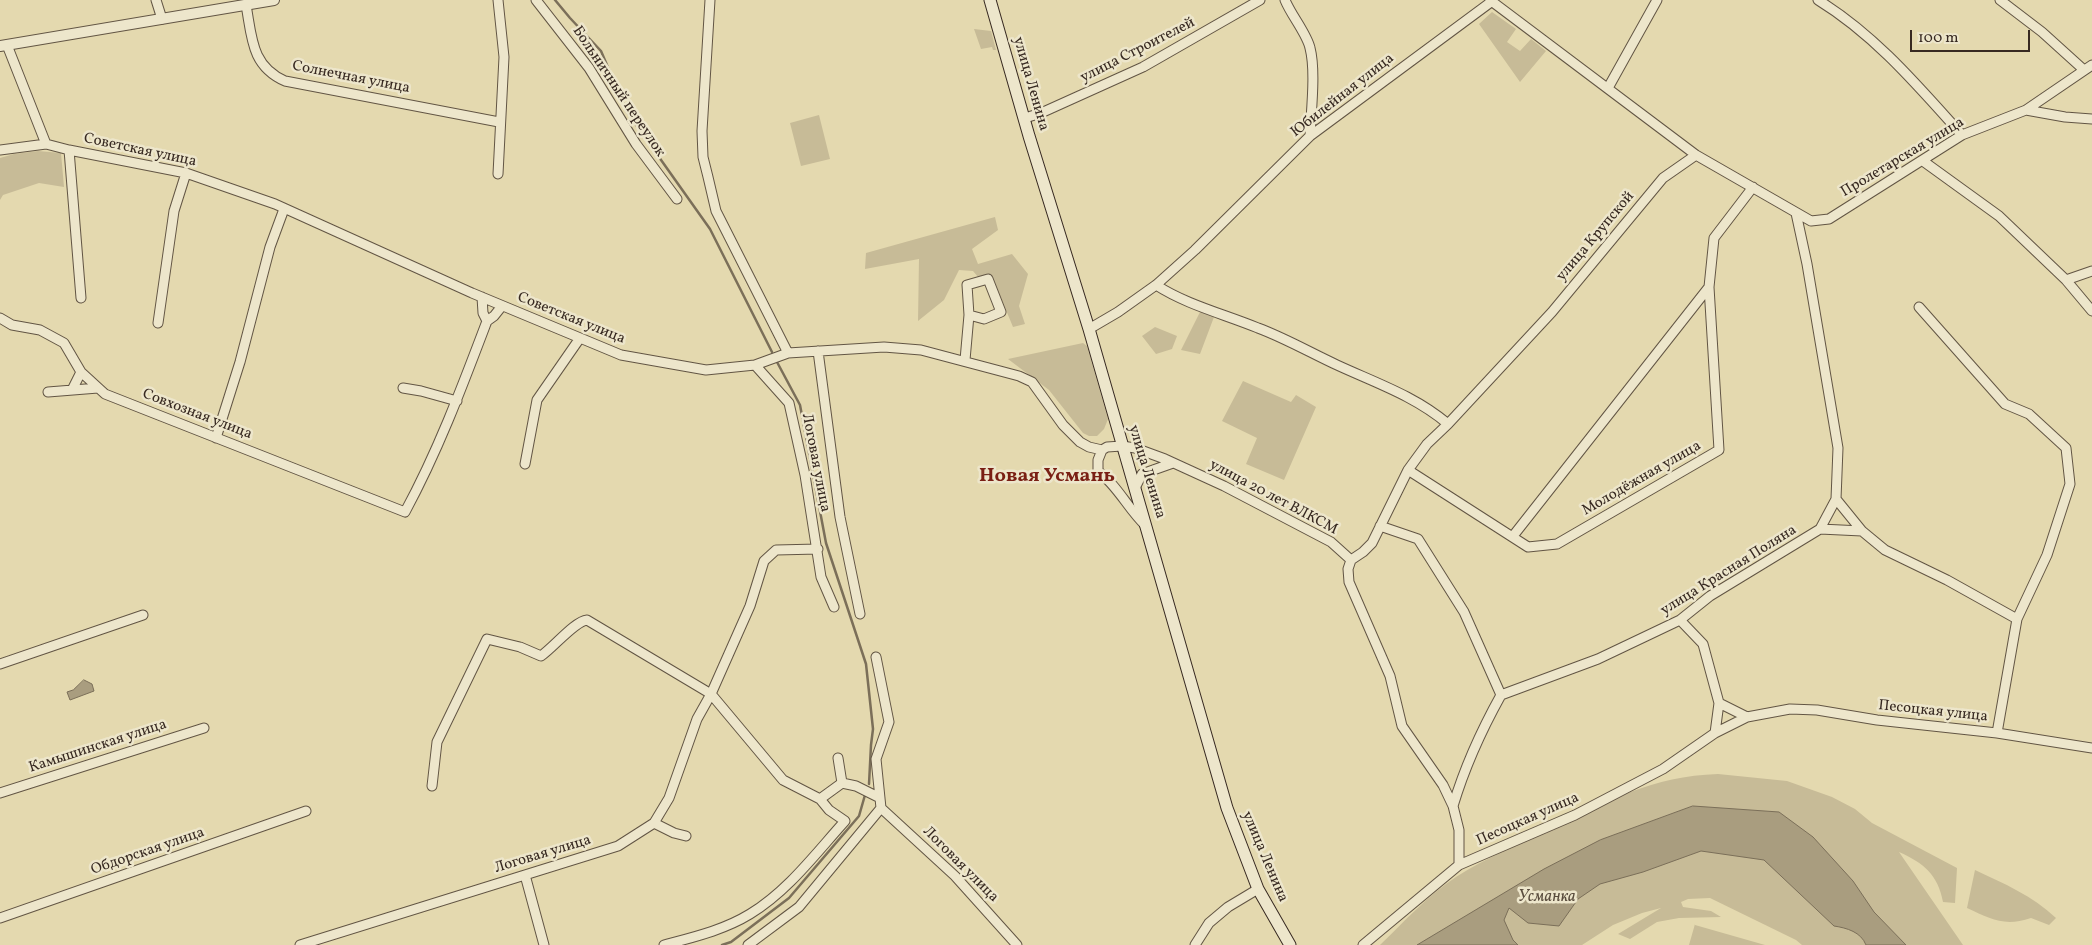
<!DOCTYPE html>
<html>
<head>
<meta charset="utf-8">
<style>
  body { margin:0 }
  #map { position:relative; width:2092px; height:945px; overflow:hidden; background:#e4d9af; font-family:Vollkorn,serif }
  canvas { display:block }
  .scale { position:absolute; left:1910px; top:30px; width:120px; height:22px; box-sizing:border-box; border:2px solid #372921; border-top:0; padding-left:6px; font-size:15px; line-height:18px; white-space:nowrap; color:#372921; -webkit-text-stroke:4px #ede6cb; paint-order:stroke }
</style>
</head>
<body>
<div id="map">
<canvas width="2092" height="945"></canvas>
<div class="scale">100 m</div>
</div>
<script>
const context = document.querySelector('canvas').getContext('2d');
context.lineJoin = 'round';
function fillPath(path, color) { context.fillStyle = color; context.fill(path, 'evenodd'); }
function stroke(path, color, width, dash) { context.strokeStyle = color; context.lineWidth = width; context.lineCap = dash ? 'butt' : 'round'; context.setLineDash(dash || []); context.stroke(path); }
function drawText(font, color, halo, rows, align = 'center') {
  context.font = font + ' Vollkorn,serif'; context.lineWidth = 5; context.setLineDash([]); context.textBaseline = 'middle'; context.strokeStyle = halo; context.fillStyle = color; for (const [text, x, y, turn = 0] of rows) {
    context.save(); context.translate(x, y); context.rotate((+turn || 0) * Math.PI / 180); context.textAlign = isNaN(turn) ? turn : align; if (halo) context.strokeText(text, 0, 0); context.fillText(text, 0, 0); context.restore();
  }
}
fillPath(new Path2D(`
  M1492,12L1516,29L1507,42L1520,51L1531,39L1546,51L1520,82L1479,24Z
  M974,29L991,31L996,50H993L992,47L981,49Z
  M819,115L830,159L801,166L790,123Z
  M38,151L61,153L64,187L39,183L3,195L0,200V158L14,154Z
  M995,217L998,230L972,249L978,264L1012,254L1028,274L1019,306L1025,324L1013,327L992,276L979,278L973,271L959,270L944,300L918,321L919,259L865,269L866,253Z
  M1201,310L1214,317L1200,354L1181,350Z
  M1155,327L1177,336L1172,349L1156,354L1142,336Z
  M1083,343L1087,346L1108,419L1104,429L1097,436H1089L1083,433L1049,390L1008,359Z
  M1243,381L1291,402L1296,395L1316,407L1284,480L1246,464L1257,438L1222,421Z
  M1718,774L1787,781L1832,797L1855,809L1872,823L1957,868L1955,903L1943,902C1938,875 1924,863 1899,852L1963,945H1802L1796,940L1710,898L1688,899L1681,902L1683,907L1711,911L1721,917L1679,918L1657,922L1630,939L1618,934L1661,908L1642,913L1613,925L1582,945H1380C1404,922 1428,895 1456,877C1486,858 1519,844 1551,829C1608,801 1652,776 1718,774Z
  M1975,870C2003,883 2033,896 2056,918L2049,925L2031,918C2004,927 1991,919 1967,908Z
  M1695,924V925L1765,945H1689Z`), '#c7bb97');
const water = new Path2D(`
  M84,680L92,684L94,691L70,700L67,692L73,690Z
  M1693,806L1779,812L1813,837L1853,881L1874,912L1906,945H1866C1861,932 1847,928 1834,926L1764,860L1701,851L1643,872L1600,884L1578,899L1559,926L1528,923L1509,908L1504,920L1513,940L1518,945H1417L1544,869L1600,840Z`);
fillPath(water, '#a99d7f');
stroke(water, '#7b6f59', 1);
stroke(new Path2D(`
  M555,0L570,18L601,51L627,112L710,229L772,352
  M777,362L800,405L826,543L866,664L873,729L871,745L869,784
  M722,945L731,942L789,898L859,816L865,795`), '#7b6f59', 2.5);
const minor = new Path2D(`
  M156,0L162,19
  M536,0L589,68L636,144L677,199
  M710,0L702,131L703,157L708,177L716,211L788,353
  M1285,0C1291,15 1307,34 1310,48C1316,71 1311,112 1310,136
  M1490,0L1696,155L1811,221L1829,219L1962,135L2026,110L2092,65
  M1818,0C1875,35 1918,86 1962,135
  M2000,0L2042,32L2084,70
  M246,5C252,37 251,66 285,81L499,122
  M7,45L46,144
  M1608,88L1657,0
  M2026,110L2065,117L2092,119
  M1025,118L1041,113L1143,67L1260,0
  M0,150L46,144L69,150L186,173L275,204L472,293L621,355L706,370L755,365L788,353L884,347L921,350L1019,376L1032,382L1063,425L1080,442L1089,447L1102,450L1107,447L1122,446L1135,448L1165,459L1224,486L1331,542L1351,560
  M69,150L81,298
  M1923,161L1999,216L2066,280L2092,311
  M498,174L504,57L498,0
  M1796,213L1807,264L1838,448L1836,499L1862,531
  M2066,280L2092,271
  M1156,285C1187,305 1224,314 1258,328C1285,338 1311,353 1337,365C1376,383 1415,396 1448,424
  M1919,307L2005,404L2029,414L2066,448L2070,484L2047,555L2017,619L1997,733
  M0,318L12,325L40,330L64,343L81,372L105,394L405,512C438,451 462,387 487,321L483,313L482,297
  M487,321L494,316L502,306
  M158,323L174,211L186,173
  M1089,329L1118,312L1156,285L1195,250L1310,136L1491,2
  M818,351L840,517L860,614
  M965,360L969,315L984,319L1001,312L988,279L967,285L969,315
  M755,365L789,403L805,475L821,577L834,607
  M403,388L421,391L457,401
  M72,390L81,372
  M48,392L98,388
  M216,438L240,362L270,247L284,209
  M1102,450L1098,460V471C1118,486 1128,509 1146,526
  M525,464L537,400L580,338
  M1408,470L1528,547L1557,544L1719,450L1709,287
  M1135,488L1142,474L1173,463
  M1380,526L1418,539L1464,612L1501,695C1481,731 1465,766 1453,806
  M1820,529L1836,499
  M1513,536L1709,287L1714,238L1753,187
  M1351,560L1363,552L1372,543L1408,470L1427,444L1448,424L1552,312L1663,178L1696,155
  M1351,560L1348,569L1349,582L1390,676L1402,726L1443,785L1453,806L1459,830V865
  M1680,620L1703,644L1719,703L1715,733
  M0,664L143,615
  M1501,695L1598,659L1680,620L1710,596L1820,529L1862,531L1885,550L1947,580L2017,619
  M1719,703L1747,717
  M838,758L842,783
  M432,786L437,742L487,639L520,647L541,656C553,648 575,621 587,620L711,694L783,780L820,799L842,783L856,786L880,798
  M0,793L204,728
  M881,808L955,876L1017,945
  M654,823L674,833L686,836
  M525,875L544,945
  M0,918L306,811
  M300,945L618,846L654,823L669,798L697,719L711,694L750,606L764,561L776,550L818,549
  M664,945C694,937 724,930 750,914C788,891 816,853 845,821L829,810L820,799
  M748,945L799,907L881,808L876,759L889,722L876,657
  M1195,945L1209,923L1228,907L1258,889
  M1363,945L1459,865L1575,815L1663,769L1715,733L1747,717L1790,709L1817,710L1877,720L1997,733L2092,748`);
const tertiary = new Path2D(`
  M0,46L274,0`);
const secondary = new Path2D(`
  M990,0L1029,136L1089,329L1227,808L1258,889L1290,945`);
stroke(minor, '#625544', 11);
stroke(tertiary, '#625544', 12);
stroke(secondary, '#372921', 13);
stroke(minor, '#ede6cb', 9);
stroke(tertiary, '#ede6cb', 10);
stroke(secondary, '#ede6cb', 11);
drawText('15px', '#372921', '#ede6cb', [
  ["улица Строителей",1138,51,-27],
  ["Солнечная улица",351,78,11],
  ["улица Ленина",1030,84,74],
  ["Больничный переулок",618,92,56],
  ["Юбилейная улица",1343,96,-38],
  ["Советская улица",140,151,12],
  ["Пролетарская улица",1903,158,-31],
  ["улица Крупской",1596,237,-50],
  ["Советская улица",571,319,22],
  ["Совхозная улица",197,415,21],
  ["Логовая улица",815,463,79],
  ["улица Ленина",1146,472,73],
  ["Молодёжная улица",1642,479,-30],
  ["улица 20 лет ВЛКСМ",1273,498,28],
  ["улица Красная Поляна",1729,571,-32],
  ["Песоцкая улица",1933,712,6],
  ["Камышинская улица",98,747,-18],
  ["Песоцкая улица",1528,820,-24],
  ["Обдорская улица",148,852,-19],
  ["Логовая улица",543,855,-17],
  ["улица Ленина",1264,857,67],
  ["Логовая улица",960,865,45]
]);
drawText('italic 16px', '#594c3d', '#ede6cb', [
  ["Усманка",1547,898]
]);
drawText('bold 20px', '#7a1f14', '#ede6cb', [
  ["Новая Усмань",1047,477]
]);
</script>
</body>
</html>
